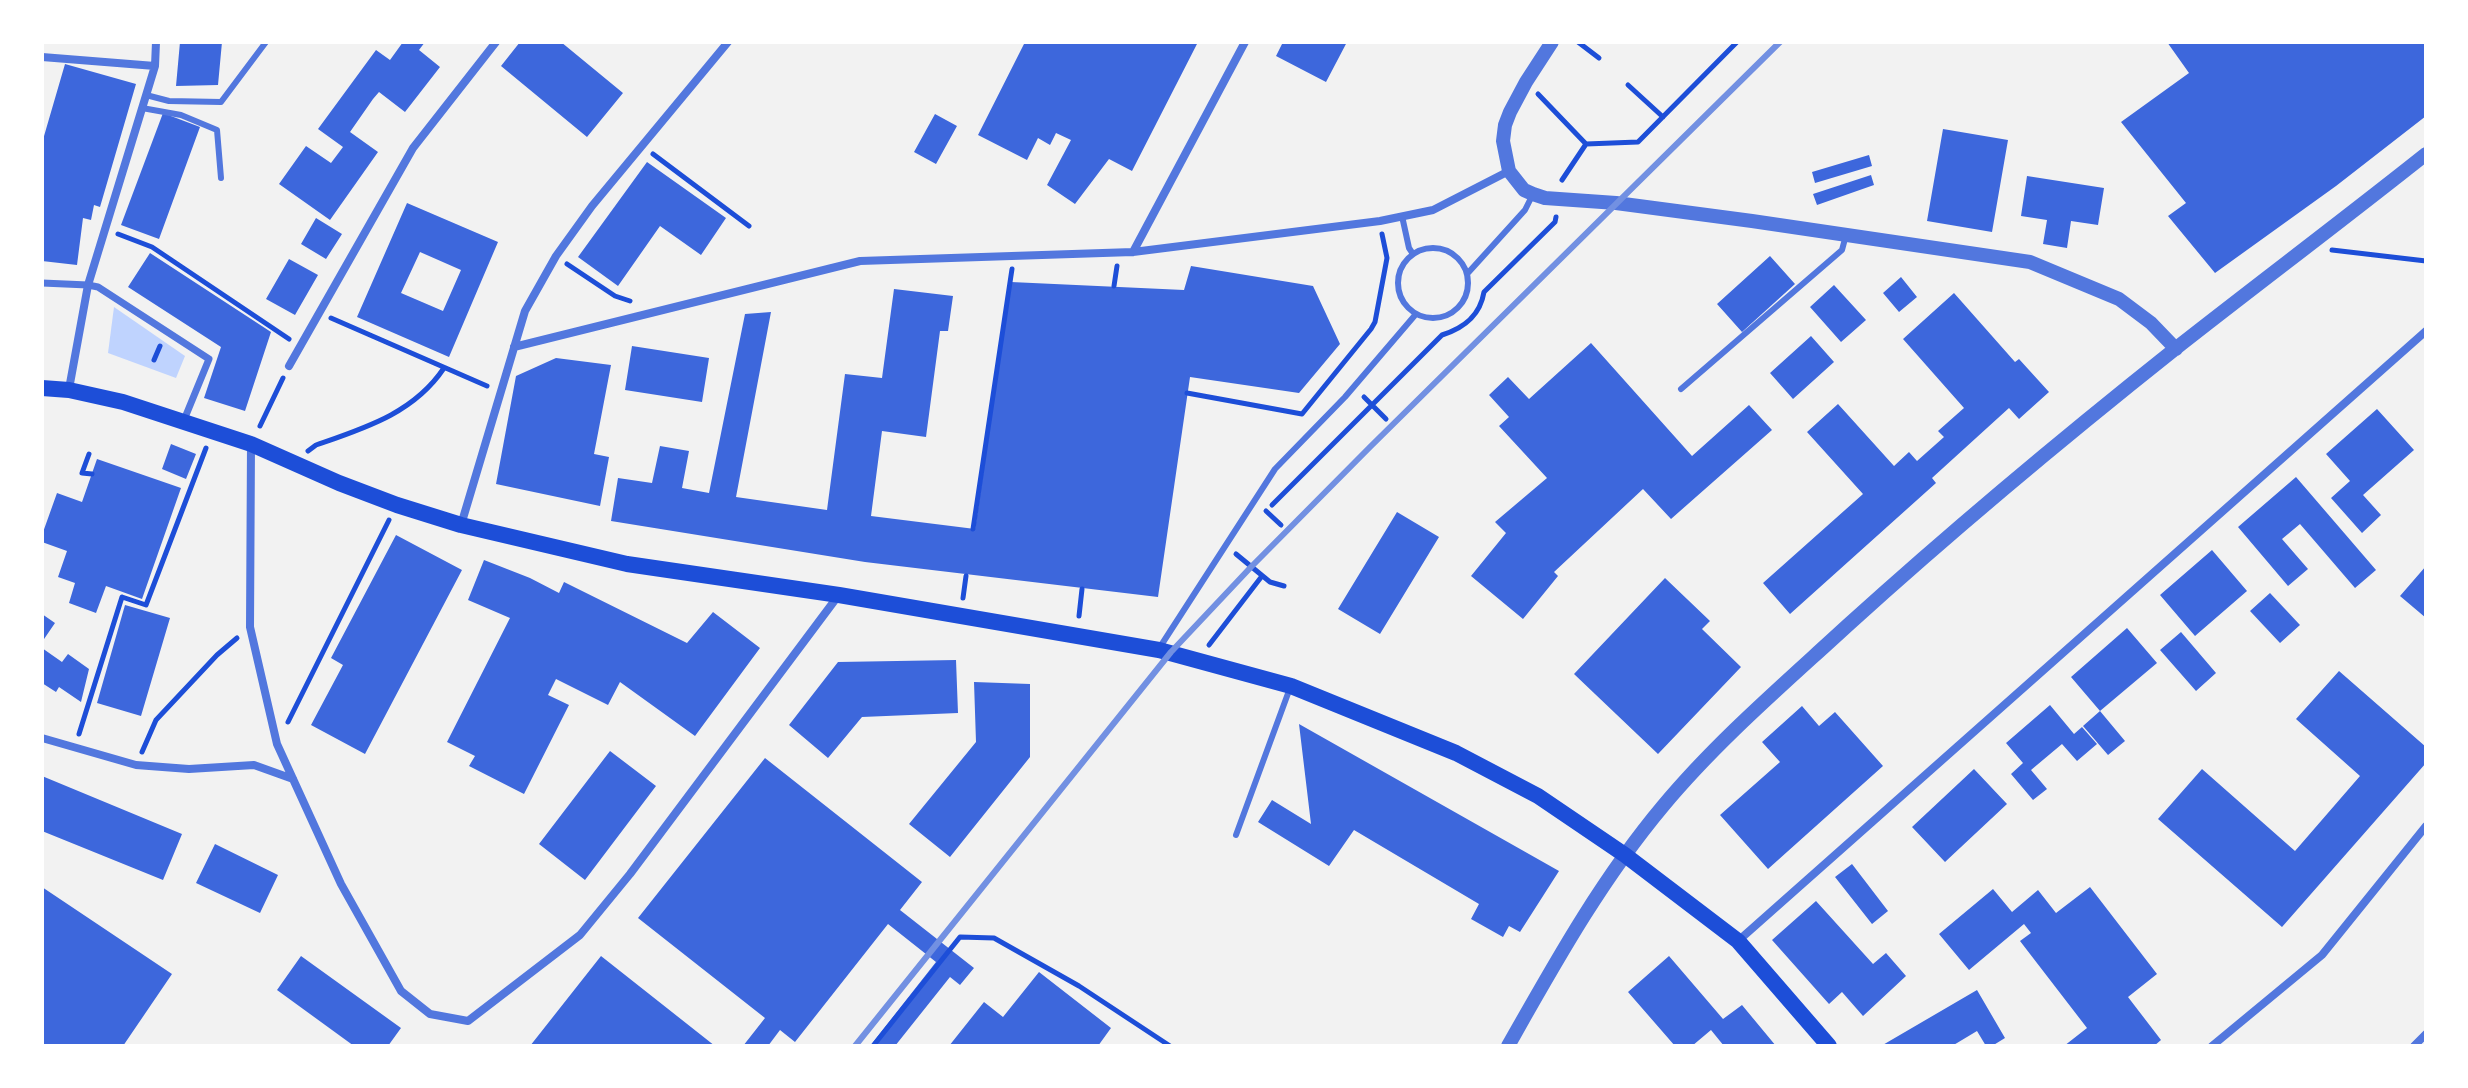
<!DOCTYPE html>
<html>
<head>
<meta charset="utf-8">
<style>
  body { margin:0 }
  #map { position:relative; width:2468px; height:1088px; overflow:hidden; background:#f2f2f2; font-family:"Fira Sans",sans-serif }
  canvas { display:block }
  .frame { position:absolute; inset:0; border:44px solid #fff; pointer-events:none }
</style>
</head>
<body>
<div id="map">
<canvas width="2468" height="1088"></canvas>
<div class="frame"></div>
</div>
<script>
const context = document.querySelector('canvas').getContext('2d');
context.lineJoin = 'round';
function fillPath(path, color) { context.fillStyle = color; context.fill(path, 'evenodd'); }
function stroke(path, color, width, dash) { context.strokeStyle = color; context.lineWidth = width; context.lineCap = dash ? 'butt' : 'round'; context.setLineDash(dash || []); context.stroke(path); }
fillPath(new Path2D(`
  M114,307L185,356L176,378L108,353Z`), '#bfd3fe');
fillPath(new Path2D(`
  M180,42H222L218,85L176,86Z
  M403,42H425L419,50L440,67L405,112L379,92L373,99L350,132L378,152L330,220L279,184L306,146L331,163L343,147L318,129L376,50L390,60Z
  M520,42H561L623,93L587,137L501,66Z
  M1025,42H1198L1132,171L1109,159L1075,204L1047,185L1071,140L1056,133L1050,145L1038,138L1027,160L978,135Z
  M1283,42H1347L1326,82L1276,56Z
  M2167,42H2426V116L2336,186L2215,273L2168,216L2186,203L2121,122L2189,73Z
  M65,64L136,84L100,207L94,205L91,220L83,218L77,265L42,261V143Z
  M163,113L200,127L159,239L121,225Z
  M935,114L957,126L936,164L914,152Z
  M1943,129L2008,140L1992,232L1927,221Z
  M1869,155L1872,166L1815,183L1812,172Z
  M647,162L726,218L701,255L660,226L618,286L578,257Z
  M1871,175L1874,185L1817,205L1813,194Z
  M2027,176L2104,188L2098,225L2071,221L2067,248L2043,244L2047,220L2021,216Z
  M407,203L498,242L449,357L357,317ZM420,252L461,270L443,311L401,293Z
  M316,218L342,234L326,259L301,244Z
  M150,253L271,332L245,411L204,398L221,347L128,287Z
  M1770,256L1795,284L1742,332L1717,304Z
  M289,259L318,275L295,315L266,299Z
  M1191,266L1313,286L1340,344L1299,393L1190,377L1158,597L865,562L611,521L618,478L652,483L660,446L689,451L682,488L709,493L745,314L771,312L736,497L827,510L845,374L882,378L894,289L953,296L948,331H940L926,437L882,431L871,516L975,529L1011,282L1184,290Z
  M1901,277L1917,297L1899,312L1883,293Z
  M1834,285L1866,320L1841,342L1810,307Z
  M1954,293L2015,362L2019,359L2049,392L2019,419L2009,408L1932,478L1936,483L1790,614L1763,583L1863,494L1807,432L1838,404L1894,466L1909,452L1917,461L1944,437L1938,431L1964,408L1903,339Z
  M1811,336L1834,362L1793,399L1770,373Z
  M1591,343L1692,456L1749,405L1772,430L1671,519L1643,489L1554,572L1558,576L1523,619L1471,576L1506,533L1495,522L1547,478L1499,426L1509,417L1489,395L1508,377L1529,399Z
  M632,346L709,358L702,402L625,390Z
  M556,358L611,365L594,454L609,457L600,506L496,484L516,376Z
  M2377,409L2414,450L2363,495L2381,515L2362,533L2331,498L2350,481L2326,454Z
  M171,444L196,454L186,479L162,469Z
  M97,459L181,488L142,599L106,586L96,613L69,603L75,583L58,577L67,551L42,542V535L57,493L82,502Z
  M2296,477L2376,570L2355,588L2300,524L2282,539L2308,569L2288,586L2238,527Z
  M1397,512L1439,537L1380,634L1338,609Z
  M396,535L462,570L365,754L311,725L343,665L331,658Z
  M2212,550L2247,591L2195,636L2160,595Z
  M484,560L530,578L559,593L564,582L687,643L713,612L760,648L695,736L620,682L608,705L556,679L548,695L569,705L524,794L469,766L475,756L447,742L510,618L468,600Z
  M2426,566V618L2400,596Z
  M1665,578L1710,621L1702,629L1741,667L1658,754L1574,674Z
  M2270,593L2300,625L2280,643L2250,611Z
  M125,605L170,618L141,716L97,703Z
  M42,614L55,623L42,642Z
  M2127,628L2157,663L2100,711L2071,677Z
  M2181,632L2216,673L2196,691L2160,650Z
  M42,648L62,662L68,654L89,669L81,702L59,687L56,692L42,683Z
  M956,660L958,713L862,717L828,758L789,725L838,662Z
  M2339,671L2426,747V763L2282,927L2158,819L2202,769L2295,851L2360,776L2296,719Z
  M974,682L1030,684V757L950,857L909,824L976,742Z
  M2050,705L2074,734L2082,727L2097,744L2077,761L2062,744L2031,770L2047,789L2033,800L2011,774L2023,763L2006,743Z
  M1802,706L1819,726L1835,712L1883,766L1768,869L1720,815L1780,762L1762,742Z
  M2100,711L2125,741L2108,755L2083,726Z
  M1299,724L1559,871L1520,932L1509,926L1503,937L1471,919L1479,904L1354,830L1329,866L1258,822L1272,800L1311,824Z
  M610,751L656,786L585,880L539,844Z
  M765,758L922,882L900,910L974,968L960,985L950,977L895,1046H870L936,962L888,924L795,1042L780,1030L768,1046H743L765,1018L638,918Z
  M1974,769L2007,804L1945,862L1912,827Z
  M42,776L182,834L163,880L42,831Z
  M215,844L278,875L260,913L196,883Z
  M1852,864L1888,911L1872,924L1835,877Z
  M42,887L172,974L123,1046H42Z
  M2090,887L2157,974L2128,997L2161,1040L2154,1046H2064L2087,1028L2020,941L2031,933L2024,924L1969,970L1939,934L1993,889L2012,912L2038,890L2056,913Z
  M1816,901L1873,964L1886,953L1906,976L1863,1016L1842,992L1829,1004L1772,940Z
  M301,956L401,1028L388,1046H354L277,990Z
  M601,956L715,1046H530Z
  M1669,956L1723,1019L1742,1005L1776,1046H1724L1711,1030L1692,1046H1675L1628,992Z
  M1039,972L1111,1028L1098,1046H949L984,1002L1003,1017Z
  M1977,990L2005,1038L1992,1046H1986L1977,1031L1952,1046H1881Z`), '#3d67dc');
stroke(new Path2D(`
  M1578,42L1599,58
  M1628,85L1663,117
  M1538,94L1586,144L1638,142L1737,42
  M653,154L749,226
  M1562,180L1586,144
  M118,234L152,247L289,339
  M2332,250L2426,261
  M567,264L615,296L630,301
  M1114,286L1117,266
  M331,318L487,386
  M154,360L160,346
  M1187,393L1302,414L1371,329L1375,322L1387,258L1382,234
  M1364,397L1386,419
  M260,426L283,378
  M308,451L316,445C365,428 414,413 444,368
  M89,454L82,473L92,474
  M1272,505L1442,335C1464,328 1480,316 1484,292L1555,222L1556,217
  M1266,511L1281,525
  M973,529L1012,269
  M1236,554L1270,582L1284,586
  M963,598L966,576
  M1079,616L1082,589
  M1209,645L1262,576
  M288,722L389,520
  M79,734L122,597L146,605L206,448
  M142,752L156,720L217,655L237,638
  M873,1046L960,937L994,938L1079,986L1170,1046`), '#1d4ed8', 5);
stroke(new Path2D(`
  M146,95L169,101L221,102L266,42
  M142,108L181,115L217,130L221,178
  M1402,216L1409,248L1413,254
  M1398 283a35 35 0 1 1 70 0a35 35 0 1 1-70 0Z
  M1467,274L1525,210L1533,194
  M1681,389L1842,250L1846,235
  M1160,647L1275,469L1345,397L1416,314
  M1236,835L1290,688`), '#5277de', 6);
stroke(new Path2D(`
  M42,283L88,285L98,287L209,359L184,420`), '#5277de', 7);
stroke(new Path2D(`
  M42,57L155,66
  M1133,252L1245,42
  M514,347L860,261L1133,252L1380,221L1433,210L1509,171
  M289,366L413,148L496,42
  M69,389L88,285L155,66L156,42
  M251,444L250,627L277,744L341,884L401,991L430,1014L468,1021L580,935L630,874L838,596
  M461,525L525,311L556,256L592,206L728,42
  M42,738L136,765L189,769L254,765L293,779
  M1738,941L2426,331
  M2212,1046L2322,955L2426,826
  M2414,1046L2426,1034`), '#5277de', 8);
stroke(new Path2D(`
  M1552,42L1526,82L1510,112L1505,125L1503,141L1509,171L1524,190L1533,194L1545,198L1616,203L1752,221L2030,262L2119,299L2151,323L2176,349
  M1508,1046C1555,963 1601,880 1663,806C1717,741 1785,683 1848,625C1954,529 2063,438 2175,349C2259,283 2343,220 2426,154`), '#5277de', 14);
stroke(new Path2D(`
  M42,388L69,390L123,402L251,444L339,483L397,505L461,525L627,564L839,595L1159,650L1291,686L1456,753L1538,796L1625,855L1738,941L1829,1046`), '#1d4ed8', 16);
stroke(new Path2D(`
  M855,1046L1171,652L1251,567L1370,447L1780,42`), '#7290e2', 6);
</script>
</body>
</html>
